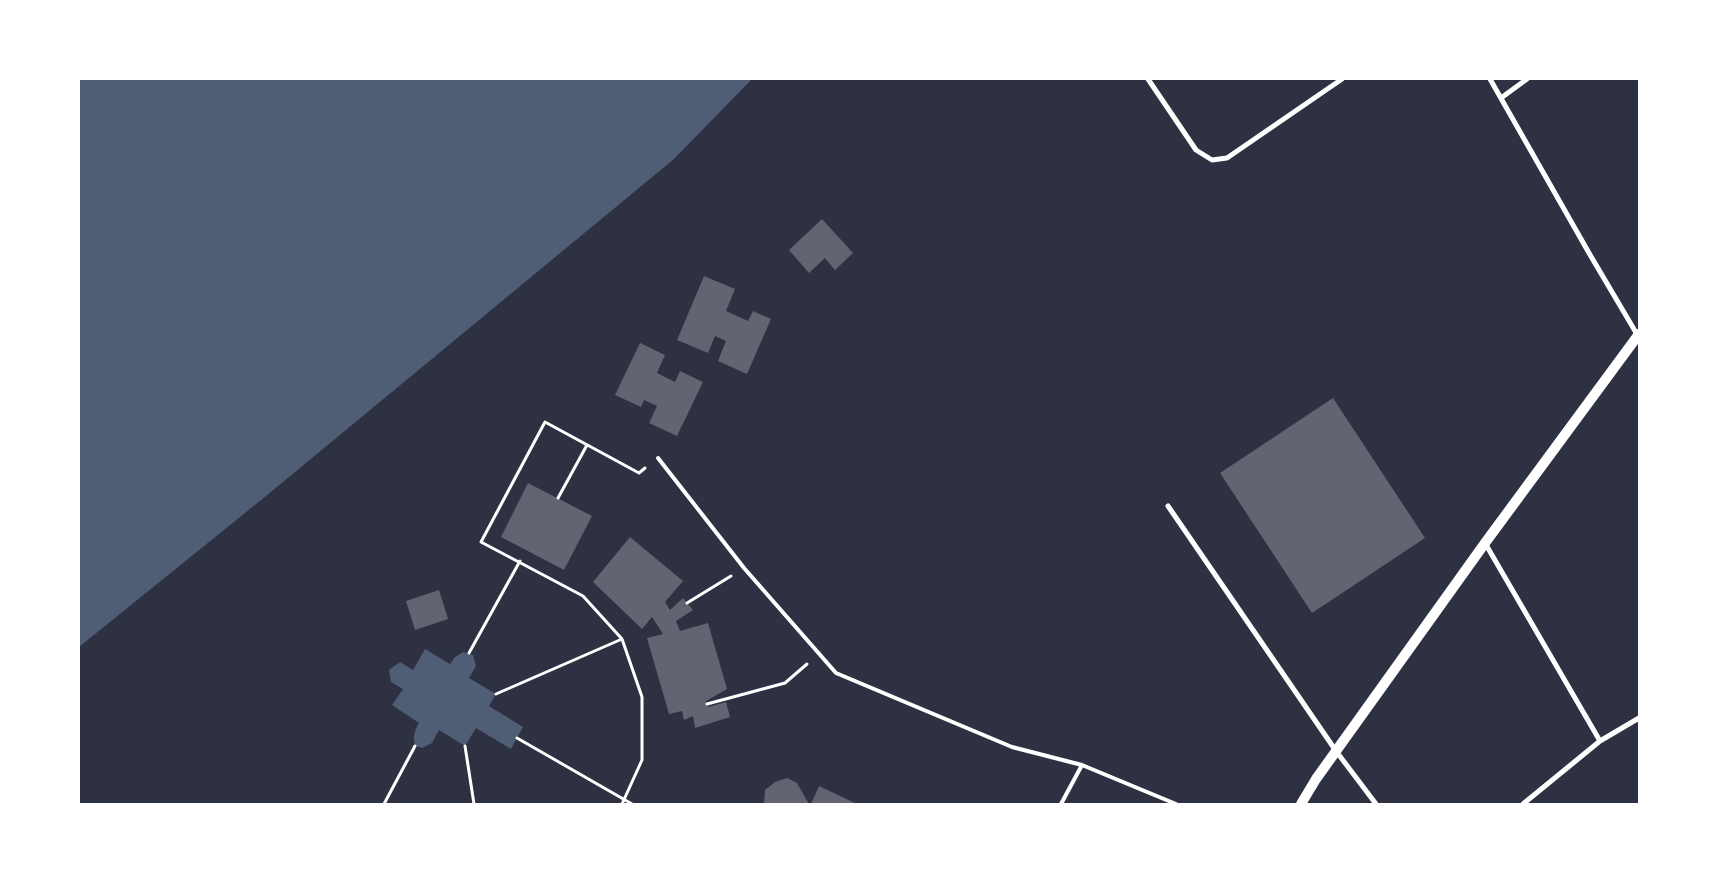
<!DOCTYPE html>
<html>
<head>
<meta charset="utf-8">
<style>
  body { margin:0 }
  #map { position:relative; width:1718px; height:883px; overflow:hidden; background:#2d3142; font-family:"Fira Sans Condensed",sans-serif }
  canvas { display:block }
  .frame { position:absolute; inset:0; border:80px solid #fff; pointer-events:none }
</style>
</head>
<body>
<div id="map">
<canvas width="1718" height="883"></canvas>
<div class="frame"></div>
</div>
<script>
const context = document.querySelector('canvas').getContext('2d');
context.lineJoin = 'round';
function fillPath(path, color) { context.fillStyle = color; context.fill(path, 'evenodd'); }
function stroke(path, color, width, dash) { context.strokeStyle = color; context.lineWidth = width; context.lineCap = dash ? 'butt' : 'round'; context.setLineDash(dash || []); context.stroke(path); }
fillPath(new Path2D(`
  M79,79H752L674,159L266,496L79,647Z
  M425,649L450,664L455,657L463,652L473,655L476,666L469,678L496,694L489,706L523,727L511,749L476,728L465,746L439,730L432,743L422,748L415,746C413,736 414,731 419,723L392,705L403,689L391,682L389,670L400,662L413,670Z`), '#4f5d75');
fillPath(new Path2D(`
  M822,219L853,253L835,270L825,258L809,273L789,250Z
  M704,276L735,289L726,311L748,321L753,311L771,319L747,374L718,361L726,341L715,336L708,353L677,340Z
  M640,343L665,355L657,373L675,382L680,371L703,382L677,436L649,423L657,406L644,400L641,407L615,395Z
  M1333,398L1425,538L1312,613L1220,473Z
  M528,483L592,516L564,570L501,537Z
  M630,537L683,581L665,602L670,610L683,598L693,610L676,621L680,631L708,623L727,689L706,701L708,707L726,702L730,717L695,728L693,716L684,720L682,711L669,714L647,638L663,634L652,617L642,629L593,582Z
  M439,590L448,619L415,630L406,601Z
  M787,778L797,783L809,804H764L765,790L775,782Z
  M819,786L857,804H811Z`), '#626471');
stroke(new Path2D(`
  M558,498L587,445
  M687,603L731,576
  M469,653L520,561
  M496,694L622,639
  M707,704L785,683L807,664
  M517,738L632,804
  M465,746L474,804
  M384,804L415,746
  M622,804L642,760V697L622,639L583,596L481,542L545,422L639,473L645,468`), '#fff', 3);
stroke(new Path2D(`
  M658,458L744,568L836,673L1012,747L1082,765L1061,804
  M1082,765L1176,804`), '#fff', 4);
stroke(new Path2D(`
  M1148,79L1196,150L1212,160L1227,158L1342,79
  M1490,79L1589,253L1638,336
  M1501,98L1527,79
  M1168,506L1336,751L1376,804
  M1485,543L1600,741
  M1523,804L1600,741L1639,718`), '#fff', 5);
stroke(new Path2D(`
  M1301,804L1316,779L1485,543L1639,334`), '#fff', 10);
</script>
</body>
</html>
